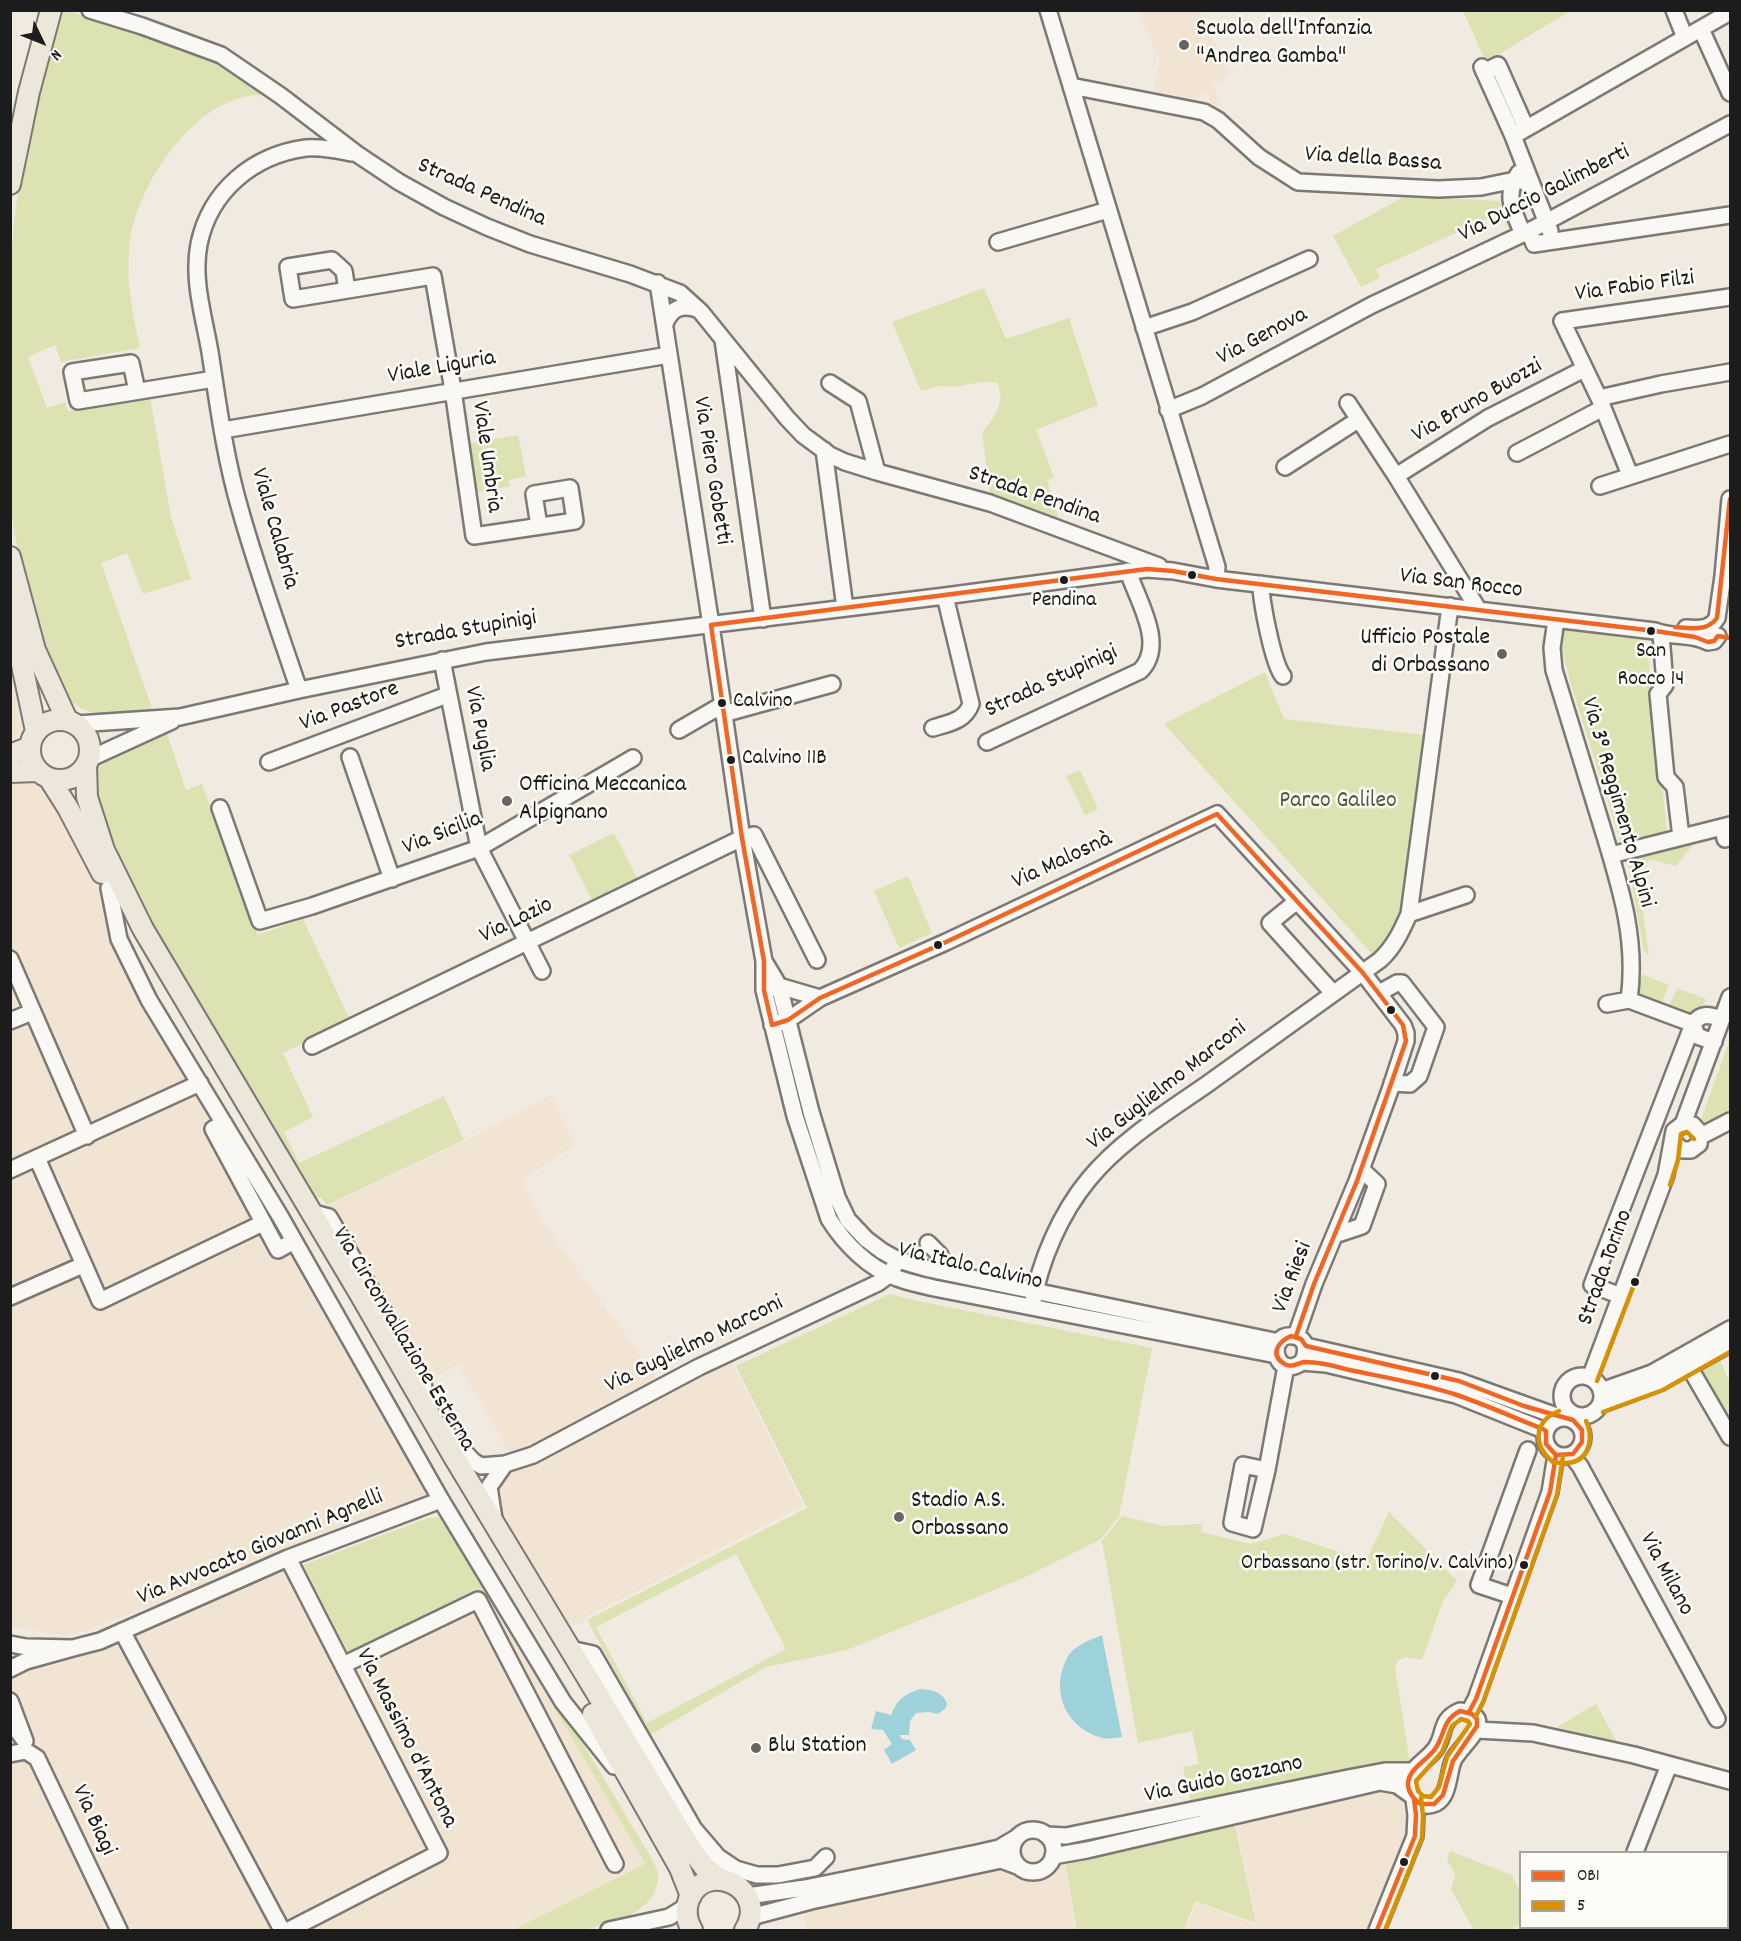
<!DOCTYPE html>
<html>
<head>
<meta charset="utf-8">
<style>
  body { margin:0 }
  #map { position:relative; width:1741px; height:1941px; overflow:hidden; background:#f1eae0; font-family:Dekko,sans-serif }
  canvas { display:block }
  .frame { position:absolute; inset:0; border:12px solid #1c1c1c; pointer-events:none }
  .legend { position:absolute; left:1519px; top:1851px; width:210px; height:78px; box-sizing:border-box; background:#fdfcf7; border:2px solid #a3a29f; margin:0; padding:8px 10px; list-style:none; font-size:18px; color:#1c1c1c }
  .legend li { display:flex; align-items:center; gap:12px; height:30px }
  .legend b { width:30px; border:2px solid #a3a29f }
  .north { position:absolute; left:12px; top:12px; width:60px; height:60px; -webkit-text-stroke:4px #fdfcf7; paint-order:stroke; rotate:133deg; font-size:16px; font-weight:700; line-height:24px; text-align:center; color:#1c1c1c }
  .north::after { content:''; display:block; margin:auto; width:21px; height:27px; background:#1c1c1c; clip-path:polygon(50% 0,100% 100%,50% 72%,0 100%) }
</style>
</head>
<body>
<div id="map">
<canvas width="1741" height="1941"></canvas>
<div class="frame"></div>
<ul class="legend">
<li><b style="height:8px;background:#f26522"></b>OB1</li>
<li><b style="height:8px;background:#d69104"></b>5</li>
</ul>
<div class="north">N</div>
</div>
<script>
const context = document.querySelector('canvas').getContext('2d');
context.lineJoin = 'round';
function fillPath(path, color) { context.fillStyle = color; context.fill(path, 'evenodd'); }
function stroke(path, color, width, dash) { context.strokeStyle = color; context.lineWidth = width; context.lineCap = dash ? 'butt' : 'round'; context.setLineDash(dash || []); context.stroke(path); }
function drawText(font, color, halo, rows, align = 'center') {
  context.font = font + ' Dekko,sans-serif'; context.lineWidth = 5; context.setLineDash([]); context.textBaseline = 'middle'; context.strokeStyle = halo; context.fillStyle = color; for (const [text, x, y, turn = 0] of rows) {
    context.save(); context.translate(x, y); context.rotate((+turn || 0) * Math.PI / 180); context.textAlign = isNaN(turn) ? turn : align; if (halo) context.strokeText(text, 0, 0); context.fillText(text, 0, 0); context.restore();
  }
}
fillPath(new Path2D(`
  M1144,10L1200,11L1230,76L1212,85L1221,105L1210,104L1209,95L1201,93L1197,101L1153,92L1160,59L1138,13Z
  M10,641L26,716L22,729L11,745Z
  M10,778L34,779L51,795L102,893L114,941L275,1219L430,1494L285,1550L118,1619L70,1636L11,1627Z
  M551,1095L575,1145L521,1180L543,1222L659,1381L521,1452L510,1453L458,1364L430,1380L327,1206L465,1141Z
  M729,1355L803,1506L584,1618V1623L568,1626L501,1516L490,1487L506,1465Z
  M303,1565L349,1653L483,1587L645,1865L513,1930H11L10,1667L77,1653Z
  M1376,1789L1390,1791L1403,1799L1407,1804L1412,1825L1373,1930H1185L1196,1903L1257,1925L1236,1822Z
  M1063,1857L1076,1930H807L802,1909L1010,1866L1023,1873L1035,1876L1048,1870L1055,1858Z
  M1523,1928H1698L1696,1930H1517Z`), '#f2e4d2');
fillPath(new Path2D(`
  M64,10L222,57L279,99C272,97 263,95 256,95C192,100 134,188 129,248C126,282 133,315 140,348L61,362L55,345L28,357L47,408L65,402L68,411L150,397L171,517L191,579L143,594L127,553L101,563L152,708C130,714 97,719 77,706C47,686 13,544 11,506C8,467 11,427 11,387C11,327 8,266 16,206C25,140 42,75 59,11Z
  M1463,11H1570L1486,62Z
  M1405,196L1499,201L1513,230L1501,236L1500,233L1509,229L1500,213L1376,269L1380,278L1361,287L1333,236Z
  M984,288L1006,339L1069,318L1098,405L1036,430L1054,477L1047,480L1061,527L991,499L982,433C995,416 1006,403 997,382H982L952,387L938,386L921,391L892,322Z
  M518,435L526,476L509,480L510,486L475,493L467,444Z
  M1565,628L1646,637L1667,831L1621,844L1570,681L1562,649Z
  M1265,672L1284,719L1424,735L1404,901C1399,922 1390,941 1373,955L1164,724Z
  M166,731L186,790L202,784L258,935L303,919L350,1020L283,1053L313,1117L284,1132L299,1163L444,1096L464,1140L327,1205L321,1197L311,1202L215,1041L108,845L93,796L94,773L105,757Z
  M1080,770L1098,809L1085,815L1066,776Z
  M614,833L637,878L592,900L569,855Z
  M1695,842L1676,866L1649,859L1639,884L1649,955L1644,952L1627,859Z
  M908,876L932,933L899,948L874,891Z
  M1642,974L1669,985L1662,1002L1637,993Z
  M1677,988L1706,999L1702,1009L1693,1015L1669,1006Z
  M1730,1039V1114L1712,1125L1704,1124L1701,1120Z
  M890,1294L918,1301L1152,1348L1119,1516L1101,1539L1021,1579L847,1650L766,1667L650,1735L587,1620L807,1508L736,1366ZM736,1554L786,1649L647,1723L596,1627Z
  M1720,1360L1730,1384V1422L1700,1372Z
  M1389,1512L1457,1581L1443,1601L1422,1660L1405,1657L1398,1661L1395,1668L1410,1763L1191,1805L1183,1767L1199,1764L1192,1731L1138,1743L1102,1541L1122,1516L1163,1526L1202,1524L1201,1532L1250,1544L1285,1534L1366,1561Z
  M436,1517L443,1518L455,1529L653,1861L658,1872V1880L654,1893L646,1904L626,1919L583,1930H513L645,1864L484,1587L349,1653L303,1565L428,1518Z
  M1596,1704L1618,1744L1557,1727Z
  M1234,1821L1256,1923L1195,1901L1184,1930H1077L1064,1857Z
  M1450,1851L1512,1875L1520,1891V1925L1509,1930H1474L1451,1889L1455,1874L1447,1860Z`), '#dde2b3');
fillPath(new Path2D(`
  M1102,1635L1122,1737C1115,1738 1106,1740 1099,1737C1065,1726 1050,1690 1067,1658C1073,1646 1090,1640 1102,1635Z
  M920,1689C933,1690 941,1691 947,1703L946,1708L938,1714L929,1712L916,1713L910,1721L909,1735H899L902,1739L910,1740L916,1750L892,1764L884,1750L892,1744L883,1730L871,1729L876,1711L891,1715C898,1699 903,1695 920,1689Z`), '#9ed2da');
const minor = new Path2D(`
  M90,10L142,26L221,55L281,96L357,154L399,182L444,207L487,227L530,244L630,274L680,293L701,312L787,418L803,435L830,455L845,462L877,472L990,503L1159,566
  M1048,10L1217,567L1216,579
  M1674,10L1685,38
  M1701,29L1730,93
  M1482,67L1513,136L1550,231
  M1484,72L1498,65L1526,128
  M1071,86L1204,112L1218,120L1259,157L1298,182L1438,189L1481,187L1520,179L1534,189
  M1513,136L1730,12
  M1519,173C1503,195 1514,212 1523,234
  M1529,231L1534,244L1730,215
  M998,242L1108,210
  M658,283L711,625L742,838L764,961V990L795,1116L829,1219C844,1243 869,1269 897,1278C908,1282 921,1285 934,1288L1276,1355
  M347,290L344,271L332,260L288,267L293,299L433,276L453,390L474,536L575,521L570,488L534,494L539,526
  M665,324C671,308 683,303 699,310
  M1144,328L1192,312L1309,259
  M723,340L763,619
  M830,383L858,401L877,472
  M137,391L131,363L72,372L78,401L214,379
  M1599,398L1661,384L1730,372
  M1348,403L1396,476L1478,609
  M1168,410L1202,396L1372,305L1529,231L1730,124
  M223,430L669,355
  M824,450L845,608
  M1517,453L1603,408
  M1285,467L1358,420
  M1630,475L1599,398L1562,321L1730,297
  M1396,476L1488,418L1584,369
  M1600,486L1730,444
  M1261,584C1261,601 1273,664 1283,676
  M1556,620L1552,648L1554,670C1569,720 1585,770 1600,820C1618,880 1638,936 1629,1000
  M1686,628C1698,629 1710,630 1717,618L1723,576L1730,499
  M1661,634L1665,685L1658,694L1666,777L1675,787L1681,837
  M442,660L479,848L542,971
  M299,690C279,630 257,570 240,509C225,458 218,404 210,352C204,317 192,280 199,244C210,191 253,155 306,148C322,147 337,150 351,153
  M723,714L832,684
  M77,724L180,717L299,690L486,652L945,596L1147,569L1173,571L1216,579L1655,631C1672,638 1692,633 1708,642L1714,641L1718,636
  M933,728C949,723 965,721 971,704L945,596
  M679,730L722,705
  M987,742L1140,671C1167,645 1137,600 1128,571
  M350,757L392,879
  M89,759L172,721
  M269,762L447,695
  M220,808L260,921L312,906L479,848L633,758
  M1723,827L1725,839L1730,838
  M1611,855L1730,825
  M109,888L119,939L149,1000L280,1216L441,1500L563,1702L614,1766
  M1297,901L1270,923L1333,993
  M1409,914L1466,895
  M10,959L87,1136
  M764,961L779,986L811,1112L837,1197L848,1220L866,1239L882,1251L898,1260L929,1269L1279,1342
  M771,988L779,986L820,998
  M1379,993L1397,983H1402L1436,1027L1419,1076L1410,1084L1392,1083
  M1607,1004L1629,1000L1693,1024L1592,1285L1621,1296
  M10,1021L32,1012
  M772,1025L788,1020L820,998L946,942L1217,814L1363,973L1403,1025L1406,1033V1041L1390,1090L1357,1181L1314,1284L1296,1336
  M1714,1042L1697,1036L1693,1024C1701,1012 1710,1015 1722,1019
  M312,1046L742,838L754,835L817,960
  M224,1123L213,1129L278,1250L294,1241
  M1683,1124L1730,997
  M1701,1136L1730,1121
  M37,1158L100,1301L263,1223
  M10,1170L200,1083
  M310,1212L329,1217L422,1378L427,1403
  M1335,1235L1362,1226L1377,1184L1361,1169
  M928,1243L940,1255L938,1271
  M10,1297L83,1265
  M1032,1306C1040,1261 1060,1214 1089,1179C1119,1142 1167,1112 1206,1085C1264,1043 1322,1002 1380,960C1394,947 1401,932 1409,914L1450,606
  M1306,1346L1459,1381L1562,1418
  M1684,1358L1730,1437
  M1302,1362C1308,1352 1307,1337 1293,1336C1265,1333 1275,1382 1302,1362L1326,1364L1456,1395L1546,1431
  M1562 1396a20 20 0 1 1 40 0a20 20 0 1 1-40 0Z
  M1590,1378L1666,1175L1674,1131L1683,1124L1693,1125L1700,1133L1699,1144L1691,1150H1682L1674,1142
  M1601,1391L1652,1373L1730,1329
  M1600,1405L1659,1383L1730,1344
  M1545 1437a19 19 0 1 1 38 0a19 19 0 1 1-38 0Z
  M442,1428L473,1461L481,1466L505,1464L533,1455L699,1367L878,1283L889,1275L898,1260
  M1571,1455L1580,1466L1717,1719
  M1267,1470L1243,1465L1232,1523L1253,1529L1267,1470L1286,1366
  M494,1519L489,1487L505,1464
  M288,1558L439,1853L289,1930
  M1512,1596L1479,1585L1528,1450
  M122,1631L282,1930
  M10,1644L26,1647L73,1648L26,1661L10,1669
  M73,1648L100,1641L288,1558L441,1500
  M570,1649L593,1654L694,1829L718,1857L736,1869L757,1875H778L815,1868L826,1857
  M343,1665L478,1600L615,1864
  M10,1701L25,1741L10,1721
  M1460,1711C1501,1717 1459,1746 1453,1761C1448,1774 1449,1796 1436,1803C1430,1806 1425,1806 1419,1803C1414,1800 1412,1797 1410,1792C1400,1772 1427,1762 1436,1748C1446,1733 1439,1720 1460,1711Z
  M1469,1712L1476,1699L1550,1492L1556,1455
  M1477,1730L1533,1733L1634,1755L1730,1781
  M10,1754L26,1751L37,1758L119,1930
  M1012 1851a21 21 0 1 1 42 0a21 21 0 1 1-42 0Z
  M1046,1835L1066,1836L1348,1778L1385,1771H1412
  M1635,1852L1669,1765
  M1053,1856L1087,1850L1380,1782L1397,1785L1411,1795
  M747,1896L805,1888L977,1853L999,1848L1016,1838
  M751,1917L811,1901L1001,1860L1017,1866
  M609,1930L669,1917L687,1906
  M1377,1930L1415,1836L1416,1815L1414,1799`);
const major = new Path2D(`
  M10,184L29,92L51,10
  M10,557L35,650L67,720
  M10,608L36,731
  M30 750a30 30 0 1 1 60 0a30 30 0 1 1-60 0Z
  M10,755L30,747
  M86,766L87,797L104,850L143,929L360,1294L454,1457L691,1849L705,1868L722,1880
  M10,772L38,771
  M49,778L68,808L102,873
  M593,1714L680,1868L691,1896
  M692,1930C686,1920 685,1910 689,1899C707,1858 770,1889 745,1930`);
stroke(minor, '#7c7974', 20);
stroke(major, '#7c7974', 24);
stroke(minor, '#faf8f5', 15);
stroke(major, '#ece7da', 20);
stroke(new Path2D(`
  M1675,627C1690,628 1707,632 1717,618L1730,499
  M1291,1336L1301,1339L1306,1346L1459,1381L1524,1406L1573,1420L1582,1430V1442L1573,1454L1556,1455L1546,1444V1431L1543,1429C1515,1418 1486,1405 1457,1395C1421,1383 1382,1377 1345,1369C1332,1365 1318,1362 1304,1362C1297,1363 1291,1369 1283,1363C1269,1353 1280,1341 1291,1336Z
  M1296,1336L1314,1284L1357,1181L1406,1041L1403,1025L1363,973L1217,814L946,942L820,998L788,1020L772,1025L764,990V961L742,838L711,625L1147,569L1173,571L1216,579L1655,631L1695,637L1708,642L1714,641L1718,636L1730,638
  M1460,1711L1472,1714L1477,1719V1726L1453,1761L1443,1795L1434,1804H1421C1415,1801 1412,1797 1409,1790C1403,1771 1426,1762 1435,1749C1446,1734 1441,1721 1460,1711Z
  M1469,1712L1476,1699L1550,1492L1556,1455
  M1377,1930L1415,1836L1416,1815L1414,1799`), '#f26522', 4.5);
stroke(new Path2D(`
  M1670,1185L1678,1160L1681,1134L1687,1132L1694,1139
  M1597,1381L1635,1282
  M1559,1411C1534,1421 1532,1445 1553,1462C1559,1463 1567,1464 1573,1462C1591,1457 1593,1435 1586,1421
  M1603,1412L1663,1390L1730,1352
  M1476,1716L1483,1702L1557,1495L1563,1456
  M1461,1719L1468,1721L1470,1724L1447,1757L1439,1787L1431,1797L1423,1796L1418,1791L1416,1781L1442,1752L1452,1726Z
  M1385,1930L1422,1838L1423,1815L1421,1798`), '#d69104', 4.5);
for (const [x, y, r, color] of [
  [1184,45,6,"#676461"],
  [1192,575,5,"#1c1c1c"],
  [1064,580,5,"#1c1c1c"],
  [1651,631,5,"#1c1c1c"],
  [1502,654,6,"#676461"],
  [722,703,5,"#1c1c1c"],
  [731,760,5,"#1c1c1c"],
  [507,801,6,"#676461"],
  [938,945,5,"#1c1c1c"],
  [1391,1010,5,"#1c1c1c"],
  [1635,1282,5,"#1c1c1c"],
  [1435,1376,5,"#1c1c1c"],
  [899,1517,6,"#676461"],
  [1524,1565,5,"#1c1c1c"],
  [756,1748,6,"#676461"],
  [1404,1862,5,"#1c1c1c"]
]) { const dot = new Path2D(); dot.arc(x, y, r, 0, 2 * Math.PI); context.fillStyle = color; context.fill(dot); stroke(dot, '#fdfcf7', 2); }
drawText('22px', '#1c1c1c', '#fdfcf7', [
  ["Pendina",1064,602],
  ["San",1651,653],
  ["Rocco 14",1651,681],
  ["Calvino",733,703,"left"],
  ["Calvino 11B",742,760,"left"],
  ["Orbassano (str. Torino/v. Calvino)",1513,1565,"right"]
]);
drawText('24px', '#1c1c1c', '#fdfcf7', [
  ["Scuola dell'Infanzia",1196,31],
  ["\"Andrea Gamba\"",1196,59],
  ["Ufficio Postale",1490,640,"right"],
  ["di Orbassano",1490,668,"right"],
  ["Officina Meccanica",519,787],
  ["Alpignano",519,815],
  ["Stadio A.S.",911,1503],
  ["Orbassano",911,1531],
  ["Blu Station",768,1748]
], 'left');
drawText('24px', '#1c1c1c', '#fdfcf7', [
  ["Via della Bassa",1373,161,4],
  ["Strada Pendina",481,194,24],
  ["Via Duccio Galimberti",1545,195,-27],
  ["Via Fabio Filzi",1635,288,-8],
  ["Via Genova",1263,338,-28],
  ["Viale Liguria",442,369,-10],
  ["Via Bruno Buozzi",1478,402,-30],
  ["Viale Umbria",485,457,82],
  ["Via Piero Gobetti",710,471,81],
  ["Strada Pendina",1034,497,19],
  ["Viale Calabria",273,529,74],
  ["Via San Rocco",1461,585,7],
  ["Strada Stupinigi",466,632,-10],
  ["Strada Stupinigi",1052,683,-25],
  ["Via Pastore",350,708,-21],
  ["Via Puglia",478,729,79],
  ["Via 3° Reggimento Alpini",1616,803,74],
  ["Via Sicilia",443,835,-22],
  ["Via Malosnà",1063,862,-25],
  ["Via Lazio",517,922,-26],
  ["Via Guglielmo Marconi",1168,1087,-38],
  ["Via Italo Calvino",970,1268,13],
  ["Strada Torino",1607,1268,-70],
  ["Via Riesi",1294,1278,-69],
  ["Via Circonvallazione Esterna",402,1340,59],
  ["Via Guglielmo Marconi",695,1346,-26],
  ["Via Avvocato Giovanni Agnelli",261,1549,-23],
  ["Via Milano",1665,1575,62],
  ["Via Massimo d'Antona",405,1739,63],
  ["Via Guido Gozzano",1224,1781,-12],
  ["Via Biagi",92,1821,65]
]);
drawText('24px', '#51563e', '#fdfcf7', [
  ["Parco Galileo",1338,803]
]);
</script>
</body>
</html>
